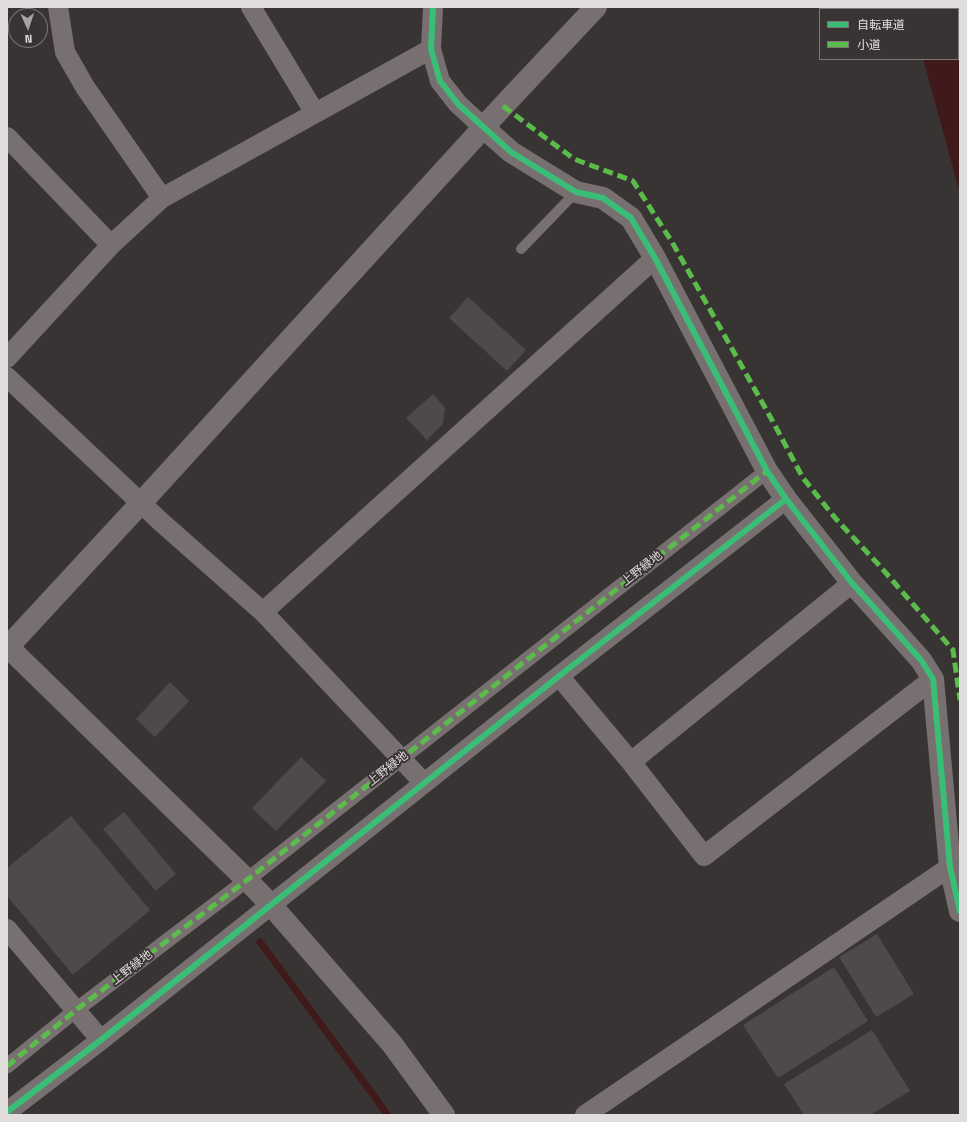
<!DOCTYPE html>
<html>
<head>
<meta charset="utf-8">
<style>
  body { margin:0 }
  #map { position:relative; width:967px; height:1122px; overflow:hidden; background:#393434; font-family:"Space Grotesk","Noto Sans JP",sans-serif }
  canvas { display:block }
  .frame { position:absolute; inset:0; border:8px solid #e2dddd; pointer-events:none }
  .legend { position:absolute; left:819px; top:8px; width:140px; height:52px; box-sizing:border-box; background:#3a3333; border:1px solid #7d7777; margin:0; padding:5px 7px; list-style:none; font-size:12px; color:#e2dddd }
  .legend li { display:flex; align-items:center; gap:8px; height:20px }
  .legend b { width:20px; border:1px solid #7d7777 }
  .north { position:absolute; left:8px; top:8px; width:40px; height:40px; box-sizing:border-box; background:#3a3333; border:1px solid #7d7777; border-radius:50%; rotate:177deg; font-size:11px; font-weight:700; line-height:16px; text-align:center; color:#e2dddd }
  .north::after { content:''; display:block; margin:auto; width:14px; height:18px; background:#a7a2a2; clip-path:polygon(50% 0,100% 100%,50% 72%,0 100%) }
</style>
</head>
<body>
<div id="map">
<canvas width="967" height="1122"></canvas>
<div class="frame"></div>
<ul class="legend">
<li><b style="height:5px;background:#3abd76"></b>自転車道</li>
<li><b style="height:5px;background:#5cbc4b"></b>小道</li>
</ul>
<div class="north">N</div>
</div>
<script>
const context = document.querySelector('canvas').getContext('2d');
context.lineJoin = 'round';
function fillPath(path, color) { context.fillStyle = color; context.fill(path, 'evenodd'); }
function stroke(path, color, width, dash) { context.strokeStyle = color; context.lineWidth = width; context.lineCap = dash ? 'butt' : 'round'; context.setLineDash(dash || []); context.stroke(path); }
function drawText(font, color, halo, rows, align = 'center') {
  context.font = font + ' "Space Grotesk","Noto Sans JP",sans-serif'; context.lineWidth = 4; context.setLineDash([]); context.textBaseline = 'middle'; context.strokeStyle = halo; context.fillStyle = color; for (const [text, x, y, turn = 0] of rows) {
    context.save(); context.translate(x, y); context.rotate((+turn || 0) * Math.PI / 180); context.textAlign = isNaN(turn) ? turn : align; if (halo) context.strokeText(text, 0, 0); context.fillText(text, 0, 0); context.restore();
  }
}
fillPath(new Path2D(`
  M909,7H960V193L923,59H958V9H910Z`), '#40191b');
stroke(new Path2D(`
  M260,942L377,1100L387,1115`), '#40191b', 7);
fillPath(new Path2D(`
  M468,297L526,350L507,371L449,318Z
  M433,394L445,408L443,424L427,440L406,418Z
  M170,682L189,701L155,737L136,719Z
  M301,757L326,781L276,831L252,808Z
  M124,812L176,874L156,891L103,829Z
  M71,816L150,910L73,975L7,896V868Z
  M877,934L914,994L876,1017L839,957Z
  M834,967L868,1021L778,1078L743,1025Z
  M872,1030L910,1091L870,1115H804L784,1084Z`), '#4e4a4a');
stroke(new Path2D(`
  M521,249L576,192`), '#787070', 10);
stroke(new Path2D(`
  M7,1066L76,1010L247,880L767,471`), '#787070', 15);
stroke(new Path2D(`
  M58,7L65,52L85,87L162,198
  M251,7L315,113
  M433,7L431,49L440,81L458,104L483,127
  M7,137L111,245
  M7,358L111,245L162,198L431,49
  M7,377L160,521L263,612L424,783
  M263,612L655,258
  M559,676L631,762L704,856L933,679
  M631,762L852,583
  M7,929L101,1040
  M7,1112L101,1040L559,676L786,499
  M585,1115L950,867`), '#787070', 20);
stroke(new Path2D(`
  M483,127L511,152L576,192L603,198L631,218L655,258L767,471L786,499L852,583L921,660L933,679L950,867L960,911
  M7,646L247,880L271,905L392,1044L444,1115
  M7,648L141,503L503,106L596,7`), '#787070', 22);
stroke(new Path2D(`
  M503,106L574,159L633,181L672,242L772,420L803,478L836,519L878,564L953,650L960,700
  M7,1066L76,1010L247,880L767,471`), '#5cbc4b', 5, [10, 5]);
stroke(new Path2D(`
  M433,7L431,49L440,81L458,104L511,152L576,192L603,198L631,218L655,258L767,471L786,499L852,583L921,660L933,679L950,867L960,911
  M7,1112L101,1040L559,676L786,499`), '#3abd76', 6);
drawText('12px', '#e2dddd', '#3a3333', [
  ["上野緑地",642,569,-38],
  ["上野緑地",388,769,-38],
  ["上野緑地",132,968,-37]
]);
</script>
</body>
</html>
